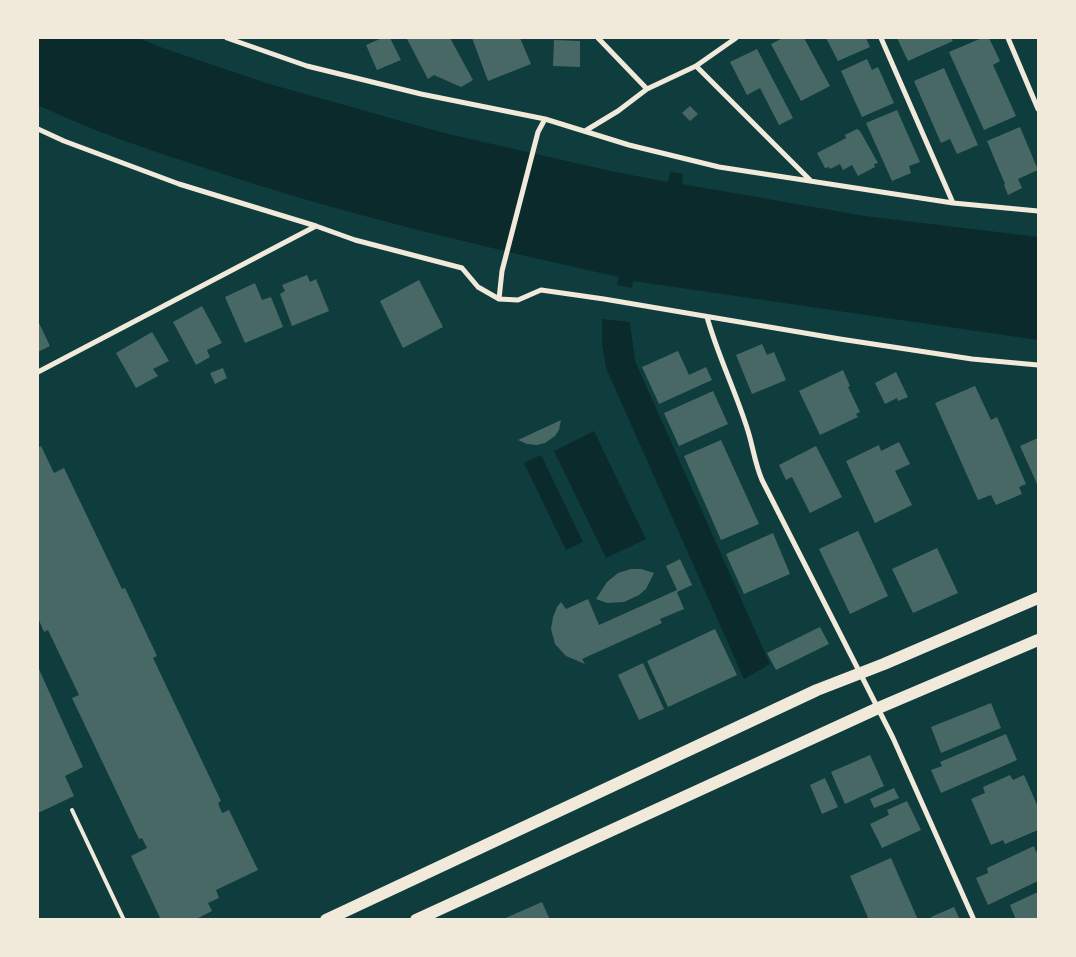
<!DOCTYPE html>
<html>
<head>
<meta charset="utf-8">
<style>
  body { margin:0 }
  #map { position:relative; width:1076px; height:957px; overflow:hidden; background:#0f3d3e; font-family:Barlow,sans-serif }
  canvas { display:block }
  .frame { position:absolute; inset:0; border:39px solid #f1e9da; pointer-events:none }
</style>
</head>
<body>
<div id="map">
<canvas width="1076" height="957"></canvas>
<div class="frame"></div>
</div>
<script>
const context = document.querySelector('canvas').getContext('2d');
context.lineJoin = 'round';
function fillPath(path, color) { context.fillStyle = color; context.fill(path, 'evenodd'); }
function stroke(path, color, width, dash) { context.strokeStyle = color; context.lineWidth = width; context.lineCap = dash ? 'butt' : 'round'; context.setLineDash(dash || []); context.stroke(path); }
fillPath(new Path2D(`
  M38,38H139L160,47L266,83L444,133L615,172L668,182L670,172L683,174L682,184L865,216L1038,237V340L633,281L632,288L617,285L619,277C480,246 342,214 208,169C150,150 92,131 38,105Z
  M602,319L630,322L635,361L770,664L744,679L606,368L602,343Z
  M594,431L646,539L606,558L554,451Z
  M541,455L583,542L566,550L524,463Z`), '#0a2a2b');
fillPath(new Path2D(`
  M382,38H390L401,60L377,70L366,45Z
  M410,38H450L473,80L461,87L434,75L428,79L407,39Z
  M472,38H520L531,64L488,81Z
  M783,38H804L830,86L801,101L771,44Z
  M826,38H866L870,47L838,61Z
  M897,38H951L953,41L908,61Z
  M982,38H989L1000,61L993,65L1016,116L984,130L949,52Z
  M554,40L580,41V67L553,66Z
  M757,49L793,118L779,125L760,88L747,95L730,62Z
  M867,59L872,70L878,67L894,103L862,117L841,71Z
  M944,68L978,145L957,154L950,139L941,143L914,81Z
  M690,106L698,114L690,121L682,113Z
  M897,110L920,162L909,166L911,173L892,181L866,123Z
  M1020,127L1038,170L1018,179L1022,188L1008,195L1004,185L1005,184L987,141Z
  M857,129L860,131L878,163L874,164L875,167L858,176L852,165L843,170L840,164L830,169L829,167L825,168L817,153L846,138L845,135Z
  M307,275L310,282L316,279L329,311L292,326L280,294L285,291L282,285Z
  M419,280L443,327L403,348L380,301Z
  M255,283L262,300L271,297L283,327L245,343L225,297Z
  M202,306L222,343L207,350L210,357L196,365L173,322Z
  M38,321L50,346L38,352Z
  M152,332L169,361L153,369L158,376L136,388L116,353Z
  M762,344L767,355L774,352L786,380L752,394L736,355Z
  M678,351L689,375L706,367L712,380L659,404L642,367Z
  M223,368L227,378L215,384L210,373Z
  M843,370L850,386L848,387L860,412L856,414L858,417L820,435L799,391Z
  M896,372L908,397L898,401L897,398L885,404L875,383Z
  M975,386L991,420L997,417L1026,484L1019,487L1022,494L996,505L991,495L978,500L935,403Z
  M713,391L728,424L679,446L664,413Z
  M561,420L559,430L555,436L545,443L537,445L527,444L518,440Z
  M1038,438V486L1020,446Z
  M721,440L759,524L721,540L684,456Z
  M899,442L910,464L895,471L912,505L875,523L846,461L879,445L881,451Z
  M41,446L54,473L64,468L122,589L125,588L157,656L153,658L221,801L218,803L222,813L229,810L258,870L216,890L219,898L208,903L212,911L194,920H161L131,856L147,848L142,838L139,839L72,698L79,695L48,630L44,632L38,618V448Z
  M816,446L842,497L810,513L792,477L786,480L779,465Z
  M858,531L888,596L850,614L819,549Z
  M773,533L790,574L744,594L726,554Z
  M937,548L958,593L913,613L892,569Z
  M680,559L692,585L677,592L684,609L660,619L662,623L582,659L585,664L566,656L555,644L551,629L553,617L557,607L561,602L566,609L588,599L599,625L677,590L666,566Z
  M631,569H641L654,573L646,589L639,595L624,602L607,603L596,599L607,582L618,573Z
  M820,627L829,644L776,670L767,653Z
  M715,629L737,675L668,707L647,661Z
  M643,663L664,709L639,720L618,675Z
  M38,667L83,767L65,776L74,796L38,813Z
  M991,703L1001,728L941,753L931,727Z
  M1006,734L1017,760L941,793L931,770L942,766L940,762Z
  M870,755L884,786L845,804L831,772Z
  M1010,775L1013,780L1024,775L1038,807V830L1005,844L1003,840L991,845L971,799L985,793L983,787Z
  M825,778L838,807L822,814L810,785Z
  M894,788L899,798L874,808L870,799Z
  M907,801L921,830L882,848L870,824L889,815L887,810Z
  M1034,846L1036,852L1038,851V881L988,905L976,878L988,873L987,868Z
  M891,858L918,920H869L850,876Z
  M1038,892V920H1016L1010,905Z
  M542,902L550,920H501Z
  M954,907L960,920H932L931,917Z`), '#486865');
stroke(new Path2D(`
  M72,810L124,920`), '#f1e9da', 4);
stroke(new Path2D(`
  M227,38L307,66L421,94L545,119L629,145L719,167L953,203L1038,211
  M598,38L647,89
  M881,38L953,203
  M1008,38L1038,109
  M696,66L811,181
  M38,129L64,141L179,184L316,226L355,240L462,268L478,287L499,299L518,300L541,290L604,299L840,339L972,359L1038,365
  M585,131L618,111L647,89L696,66L736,38
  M499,299L502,271L538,132L545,119
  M707,317C718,356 736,392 748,431C753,447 755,464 762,480L893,738L974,920
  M38,372L316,226`), '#f1e9da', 5);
stroke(new Path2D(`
  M326,920L817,690L884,664L1038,598
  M416,920L876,709L1038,640`), '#f1e9da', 12);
</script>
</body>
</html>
